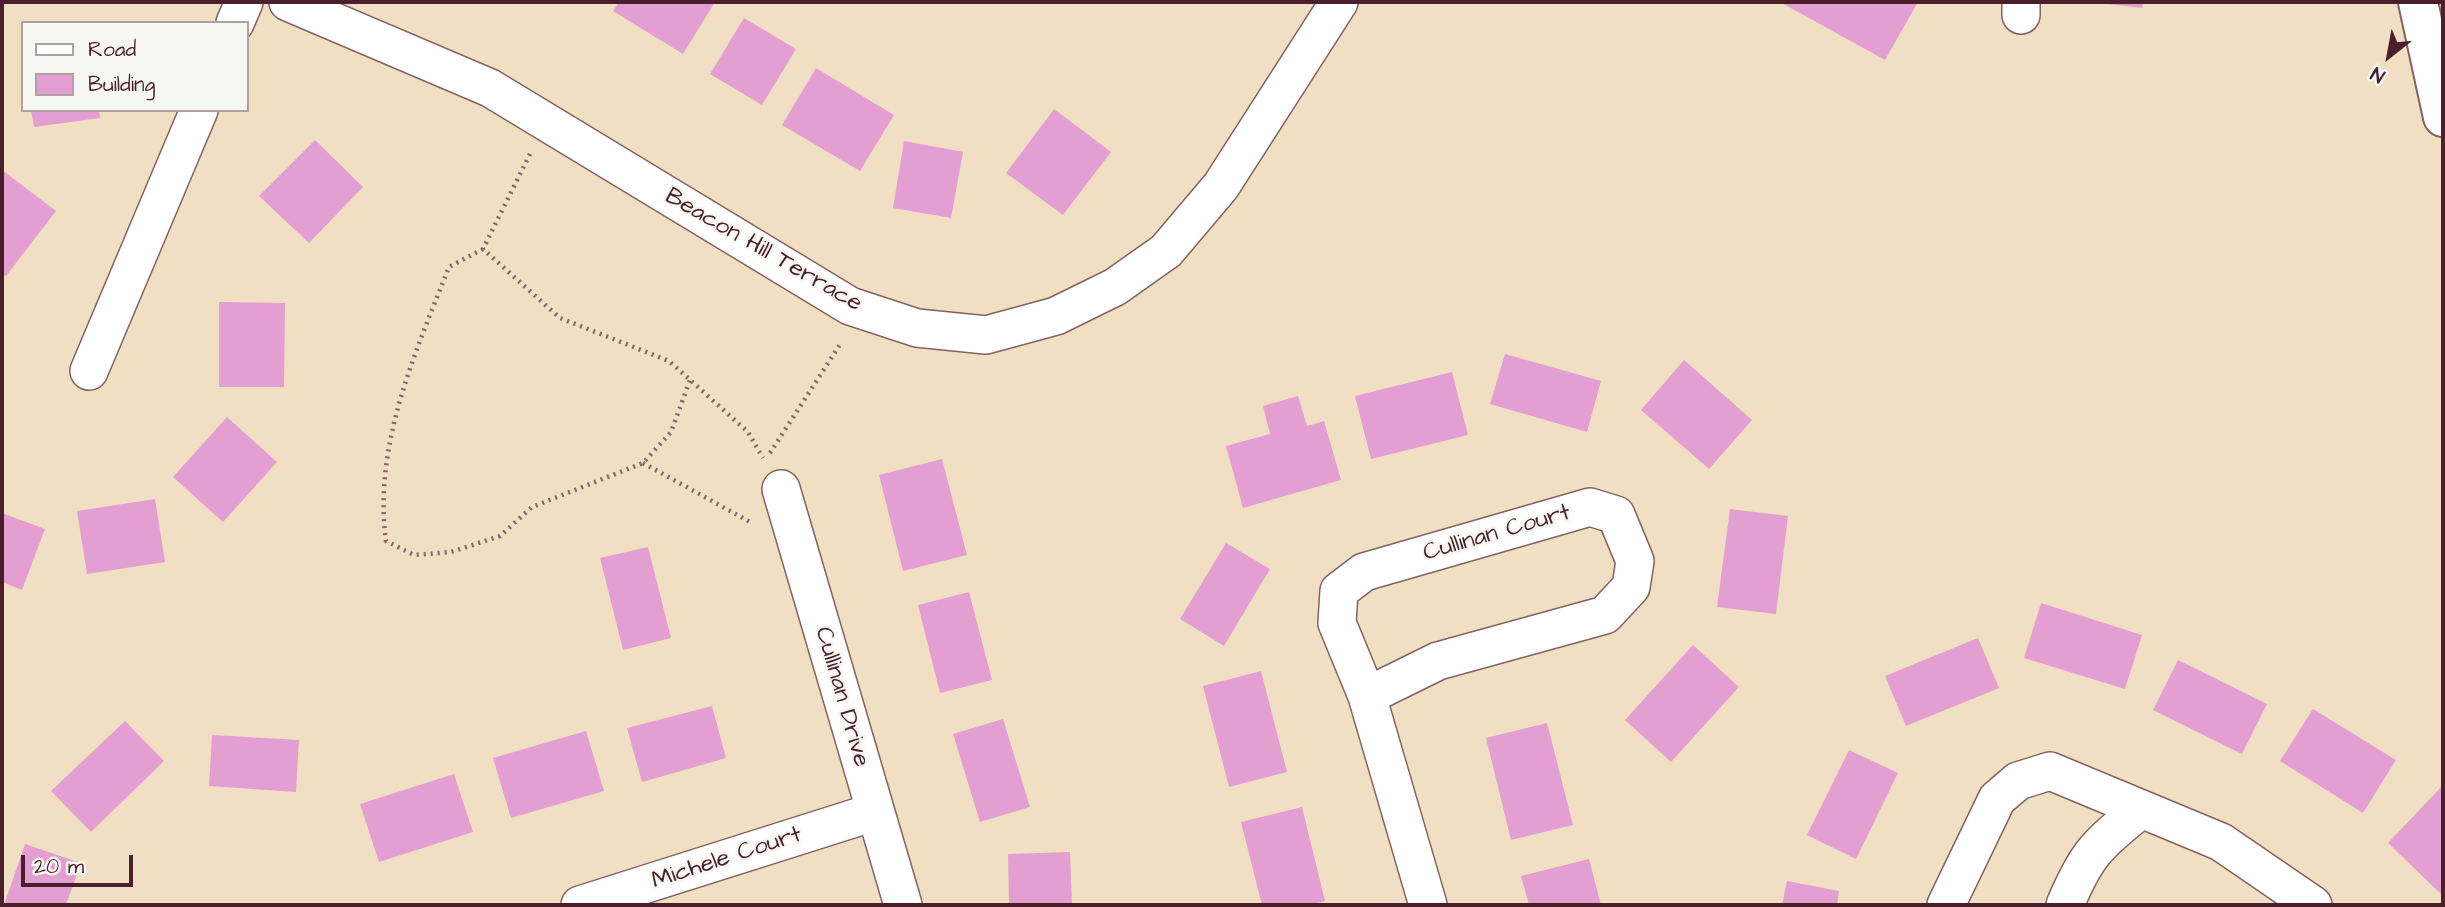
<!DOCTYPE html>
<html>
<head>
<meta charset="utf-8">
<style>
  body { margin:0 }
  #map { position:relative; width:2445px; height:907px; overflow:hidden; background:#f0dfc2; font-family:"Architects Daughter",sans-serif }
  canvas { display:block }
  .frame { position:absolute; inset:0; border:4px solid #4a1f2b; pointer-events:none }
  .legend { position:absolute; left:21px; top:21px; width:228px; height:91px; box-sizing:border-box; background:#f6f6f2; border:2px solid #b1a0a2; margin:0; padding:9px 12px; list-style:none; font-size:21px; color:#4a1f2b }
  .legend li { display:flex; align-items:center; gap:14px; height:35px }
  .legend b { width:35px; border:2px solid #b1a0a2 }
  .north { position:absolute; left:2354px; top:21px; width:70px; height:70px; -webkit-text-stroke:5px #f6f6f2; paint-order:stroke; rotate:211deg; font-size:19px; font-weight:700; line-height:28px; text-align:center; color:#4a1f2b }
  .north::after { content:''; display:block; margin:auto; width:24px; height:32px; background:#4a1f2b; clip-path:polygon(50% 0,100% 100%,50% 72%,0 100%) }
  .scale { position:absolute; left:21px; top:855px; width:112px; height:32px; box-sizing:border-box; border:4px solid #4a1f2b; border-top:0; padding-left:9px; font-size:21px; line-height:24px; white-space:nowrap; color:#4a1f2b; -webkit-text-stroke:5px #f6f6f2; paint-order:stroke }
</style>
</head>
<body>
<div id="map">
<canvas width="2445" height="907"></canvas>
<div class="frame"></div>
<ul class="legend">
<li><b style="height:9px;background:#fff"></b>Road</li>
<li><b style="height:19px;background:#e49fd2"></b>Building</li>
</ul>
<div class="north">N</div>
<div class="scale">20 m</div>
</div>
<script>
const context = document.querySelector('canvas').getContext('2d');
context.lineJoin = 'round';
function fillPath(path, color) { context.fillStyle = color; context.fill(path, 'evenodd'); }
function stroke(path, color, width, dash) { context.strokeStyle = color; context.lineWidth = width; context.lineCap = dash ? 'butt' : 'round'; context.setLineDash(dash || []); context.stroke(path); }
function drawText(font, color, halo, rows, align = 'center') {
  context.font = font + ' "Architects Daughter",sans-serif'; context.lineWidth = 5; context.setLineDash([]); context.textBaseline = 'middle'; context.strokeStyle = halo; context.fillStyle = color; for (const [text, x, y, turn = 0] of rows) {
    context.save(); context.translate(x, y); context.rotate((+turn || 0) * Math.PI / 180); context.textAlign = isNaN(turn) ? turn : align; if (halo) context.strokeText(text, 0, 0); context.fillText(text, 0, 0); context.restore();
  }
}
fillPath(new Path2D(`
  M619,2H715L683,54L613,11Z
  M1780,2H1918L1885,60Z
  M2091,2H2143L2142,8Z
  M744,18L796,49L762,105L710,74Z
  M816,68L894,115L860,171L782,125Z
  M1054,109L1111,152L1063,215L1006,173Z
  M31,110H99L100,118L34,127Z
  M315,140L363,187L309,243L259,196Z
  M904,141L963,152L951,218L893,208Z
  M2,170L56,211L6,276L2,273Z
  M219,302L285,303L284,387H219Z
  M1505,354L1601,381L1587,432L1490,404Z
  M1684,360L1752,420L1709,469L1641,410Z
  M1452,372L1468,435L1371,459L1355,396Z
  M1298,396L1307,426L1324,421L1341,480L1243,508L1226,446L1270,434L1263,406Z
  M227,417L277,462L223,522L173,477Z
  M942,459L967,555L903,571L879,475Z
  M155,499L165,562L87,574L77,511Z
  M1730,509L1788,516L1776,614L1717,607Z
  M2,513L45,529L22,590L2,582Z
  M1226,543L1270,569L1224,646L1180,619Z
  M648,547L671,638L623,650L600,558Z
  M969,592L992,680L940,693L918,605Z
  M2041,603L2142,635L2125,689L2024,658Z
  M1978,638L1999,688L1906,726L1885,676Z
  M1693,645L1739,687L1671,762L1625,720Z
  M2178,660L2267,704L2242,754L2153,710Z
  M1261,671L1287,772L1229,787L1203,686Z
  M712,706L726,758L642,782L627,728Z
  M2313,709L2396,760L2363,813L2280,761Z
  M1003,719L1030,807L980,822L953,734Z
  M125,721L164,761L91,832L51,791Z
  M1547,723L1573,825L1511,840L1486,738Z
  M586,731L604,791L511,818L493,758Z
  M212,735L299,740L296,792L209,786Z
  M1849,750L1898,773L1856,859L1807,835Z
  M454,774L473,832L379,862L360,804Z
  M2443,785V896L2388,843Z
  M1302,807L1325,901L1309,905H1262L1241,822Z
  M25,844L81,863L66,905H4Z
  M1070,852L1072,905H1009L1008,854Z
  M1589,859L1601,905H1529L1521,876Z
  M1787,881L1839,891L1837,905H1782Z`), '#e49fd2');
const minor = new Path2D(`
  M288,2L490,88L850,306L917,328L986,335L1056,316L1115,287L1166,251L1221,186L1339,2
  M2021,15V2
  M235,23L244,2
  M89,371L199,110
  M781,489L903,905
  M1367,696L1438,661L1605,615L1631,587L1635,561L1616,515L1590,507L1364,572L1339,591L1337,623L1367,696L1428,905
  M580,905L874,812
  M1946,905L1997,799L2018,781L2050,771L2221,842L2313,905
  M2065,905C2087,853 2096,846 2140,810`);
const major = new Path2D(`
  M2418,2L2443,117`);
stroke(minor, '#846260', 40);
stroke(major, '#846260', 42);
stroke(new Path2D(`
  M530,154L483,249L560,318L669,361L748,432L763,458
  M483,249L449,267C415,353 373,447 386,541L414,555L451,552L500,536L532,507L643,463L671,432L690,380
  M770,453L841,343
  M643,463L752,523`), '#846260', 4.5, [2, 5]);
stroke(minor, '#fff', 37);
stroke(major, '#fff', 38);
drawText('24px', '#4a1f2b', '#f6f6f2', [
  ["Beacon Hill Terrace",763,251,30],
  ["Cullinan Court",1497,534,-16],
  ["Cullinan Drive",841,697,74],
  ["Michele Court",727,859,-18]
]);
</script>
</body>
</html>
